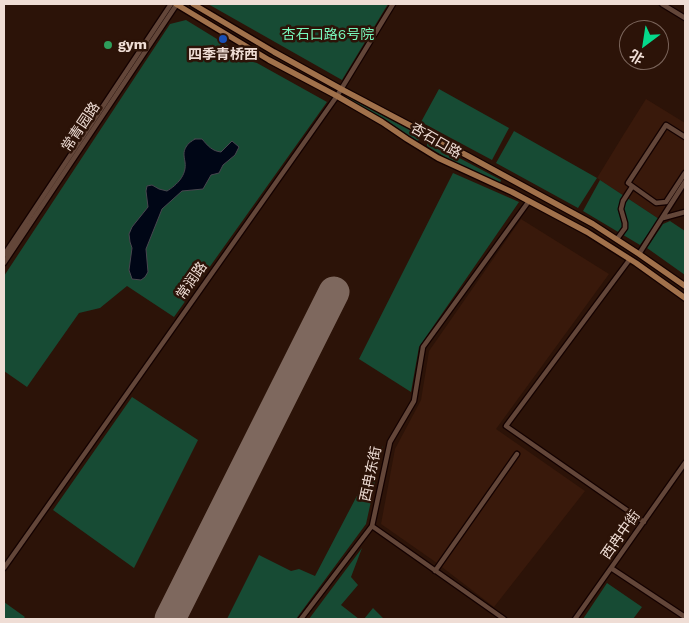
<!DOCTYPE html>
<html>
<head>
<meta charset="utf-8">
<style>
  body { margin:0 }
  #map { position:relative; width:689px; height:623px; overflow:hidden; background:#2c1308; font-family:"Work Sans","Noto Sans SC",sans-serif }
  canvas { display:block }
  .frame { position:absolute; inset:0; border:5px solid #efddd5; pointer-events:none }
  .north { position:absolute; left:619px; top:20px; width:50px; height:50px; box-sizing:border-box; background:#2c1308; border:1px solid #7a645a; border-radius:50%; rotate:211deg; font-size:14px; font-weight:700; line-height:20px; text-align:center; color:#efddd5 }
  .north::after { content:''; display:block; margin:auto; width:18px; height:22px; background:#05d98b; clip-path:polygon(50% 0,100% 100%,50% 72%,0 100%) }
</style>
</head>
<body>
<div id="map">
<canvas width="689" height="623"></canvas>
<div class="frame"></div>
<div class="north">北</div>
</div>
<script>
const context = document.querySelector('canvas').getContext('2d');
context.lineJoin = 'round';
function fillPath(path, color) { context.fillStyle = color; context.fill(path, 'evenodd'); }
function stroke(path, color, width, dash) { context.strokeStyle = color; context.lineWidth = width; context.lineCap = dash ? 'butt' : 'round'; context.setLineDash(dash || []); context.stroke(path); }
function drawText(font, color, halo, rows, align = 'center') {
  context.font = font + ' "Work Sans","Noto Sans SC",sans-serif'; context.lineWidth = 5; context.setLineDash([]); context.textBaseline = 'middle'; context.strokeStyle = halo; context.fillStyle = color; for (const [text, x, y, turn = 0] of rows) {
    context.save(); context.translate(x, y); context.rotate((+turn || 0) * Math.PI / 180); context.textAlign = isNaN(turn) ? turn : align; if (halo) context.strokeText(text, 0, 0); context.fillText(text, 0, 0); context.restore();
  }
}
fillPath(new Path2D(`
  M646,99L685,123V176L659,219L597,178L624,134Z
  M521,219L609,274L496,429L585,491L494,607L434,561L381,524L395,449L421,400L429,351Z`), '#39190b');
fillPath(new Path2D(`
  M208,4H388L342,80Z
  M186,20L248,58L327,102L174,317L127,286L100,308L79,313L27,387L4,371V276L170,24Z
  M439,89L509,128L492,160L421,122Z
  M347,97L419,135V140L417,141L385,119L347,99Z
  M514,131L597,178L578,208L496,163Z
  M427,142H429L501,180L500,183C475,173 450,161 427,146Z
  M453,173L519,202L419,347L411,392L359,359Z
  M600,180L659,219L640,245L583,211Z
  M670,221L685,231V275L647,248L663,224Z
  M132,397L198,440L134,568L53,510Z
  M383,446L366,524L296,619H227L259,555L291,571L299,569L315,576Z
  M362,548L351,577L358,585L341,605L359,619H309Z
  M607,583L642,607L633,619H583Z
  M4,602L25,617L23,619H4Z
  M373,608L384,619H364Z`), '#174b34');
const water = new Path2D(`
  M195,139H202C208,146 212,151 221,152L232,141L239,147L235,155L223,165L219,173L211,175L203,189L182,191L162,209L146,249L148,272L145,277L141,280L132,279L129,270L132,248L130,242L129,234L132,227L148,207L146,191L147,186L152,185L159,189L167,191C177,185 187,175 185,162C184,156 183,152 186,147C188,143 192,141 195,139Z`);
fillPath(water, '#000616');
stroke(water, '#48464f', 1);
stroke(new Path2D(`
  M170,619L334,292`), '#7e685e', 31);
const minor = new Path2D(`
  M662,4L685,18
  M685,137L666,125L628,183L656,203L666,202L685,173
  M663,218L685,212
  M617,239L625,228V223L621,209L623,201L632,187
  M639,254L685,182
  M4,255L171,4
  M630,259L506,426L644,522
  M4,263L177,4
  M372,526L504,619
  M4,568L337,96L393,4
  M611,568L685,617
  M435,571L517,454
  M301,619L372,526L390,442L414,401L423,347L529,201
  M575,619L685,463`);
const major = new Path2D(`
  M176,4L269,60L337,96L382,122L407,139L438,158L512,192L587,232L636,263L685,298
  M193,4L274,52L341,89L468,156L593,224L639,254L685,286`);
stroke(minor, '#130100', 7);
stroke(major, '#130100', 8);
stroke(minor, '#634639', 4.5);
stroke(major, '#a1714b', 5.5);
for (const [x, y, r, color] of [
  [223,39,5,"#1a4fb4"],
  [108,45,5,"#2e9e5b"]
]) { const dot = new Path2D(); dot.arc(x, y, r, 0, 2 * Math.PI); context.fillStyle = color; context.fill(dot); stroke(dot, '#2c1308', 2); }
drawText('14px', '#78f8bc', '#2c1308', [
  ["杏石口路6号院",328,35]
]);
drawText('bold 14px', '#efddd5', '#2c1308', [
  ["gym",118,45],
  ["四季青桥西",223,55,"center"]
], 'left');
drawText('14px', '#efddd5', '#2c1308', [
  ["常青园路",81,127,-56],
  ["杏石口路",436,141,30],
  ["常润路",192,281,-55],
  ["西冉东街",371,474,-78],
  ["西冉中街",621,535,-55]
]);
</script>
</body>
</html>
